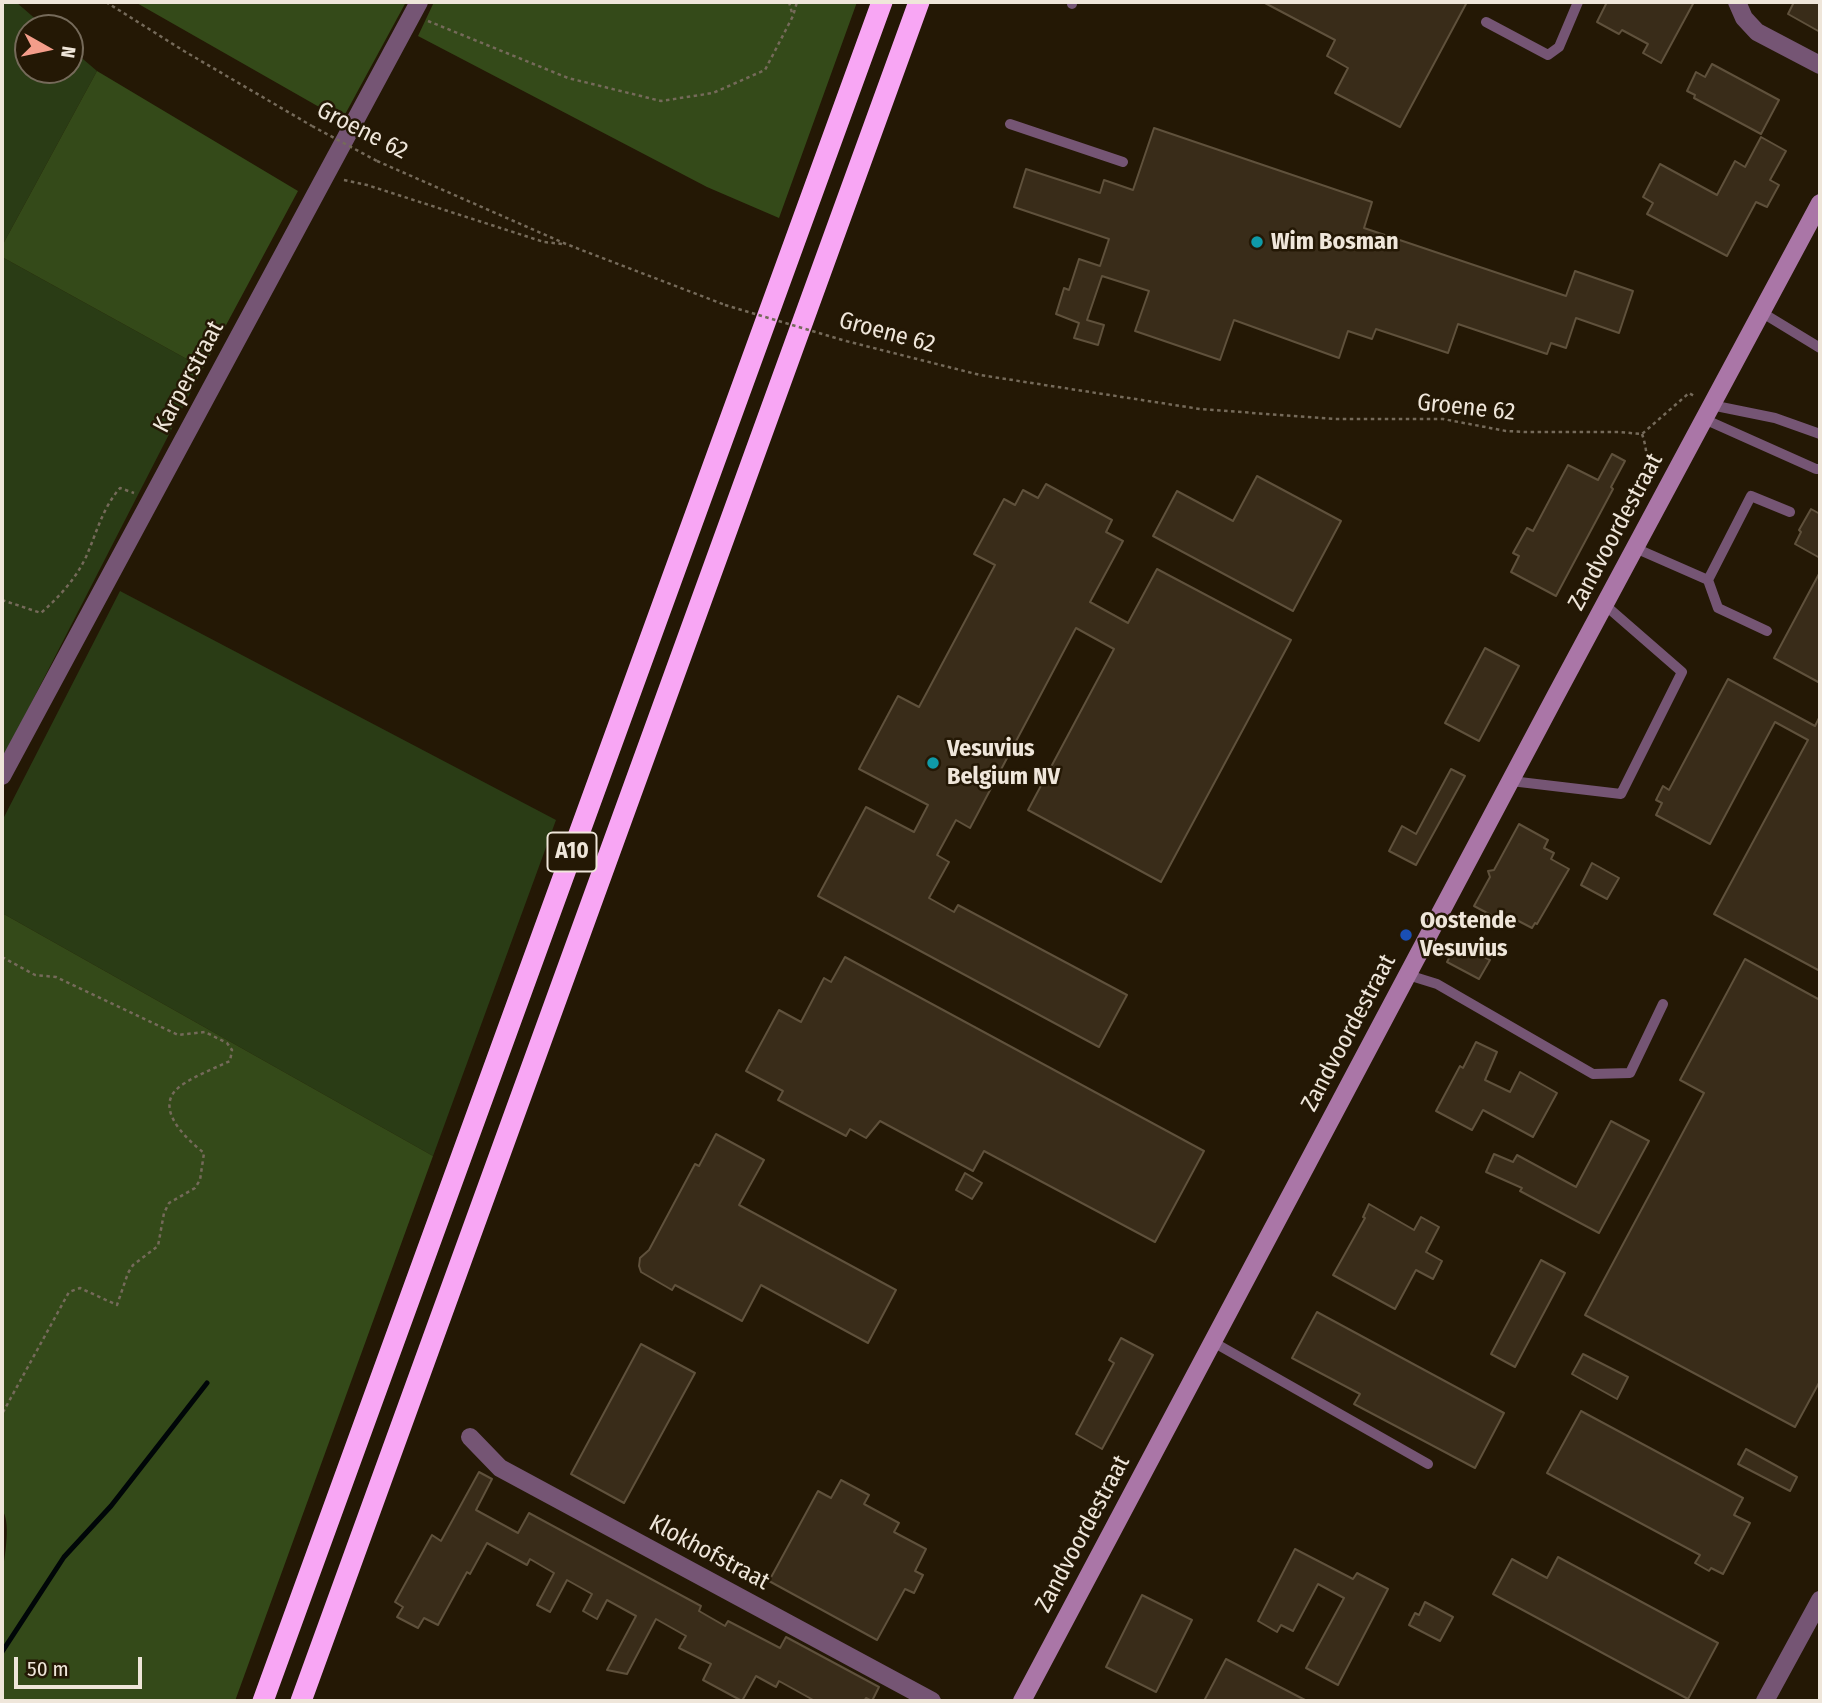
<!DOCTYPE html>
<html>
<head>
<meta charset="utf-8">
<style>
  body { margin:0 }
  #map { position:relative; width:1822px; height:1703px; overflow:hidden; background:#241805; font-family:"Fira Sans Condensed",sans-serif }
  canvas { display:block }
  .frame { position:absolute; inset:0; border:4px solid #efe6da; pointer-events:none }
  .north { position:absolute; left:14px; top:14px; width:70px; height:70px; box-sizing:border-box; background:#241805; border:2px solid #756a5a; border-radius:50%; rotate:99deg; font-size:19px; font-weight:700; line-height:28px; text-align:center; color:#efe6da }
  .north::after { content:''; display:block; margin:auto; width:24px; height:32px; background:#f49d8a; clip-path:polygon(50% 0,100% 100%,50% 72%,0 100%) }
  .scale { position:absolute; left:14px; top:1657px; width:128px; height:32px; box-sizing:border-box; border:4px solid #efe6da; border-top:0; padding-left:9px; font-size:21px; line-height:24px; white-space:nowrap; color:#efe6da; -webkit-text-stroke:5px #241805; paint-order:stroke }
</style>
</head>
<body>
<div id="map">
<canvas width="1822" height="1703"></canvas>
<div class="frame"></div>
<div class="north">N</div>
<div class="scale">50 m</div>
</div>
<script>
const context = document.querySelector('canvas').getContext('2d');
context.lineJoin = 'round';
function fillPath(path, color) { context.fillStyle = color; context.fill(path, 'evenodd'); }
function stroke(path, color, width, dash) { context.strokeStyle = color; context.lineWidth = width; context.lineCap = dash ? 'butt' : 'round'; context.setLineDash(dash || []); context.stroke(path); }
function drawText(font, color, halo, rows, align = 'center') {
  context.font = font + ' "Fira Sans Condensed",sans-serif'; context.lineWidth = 5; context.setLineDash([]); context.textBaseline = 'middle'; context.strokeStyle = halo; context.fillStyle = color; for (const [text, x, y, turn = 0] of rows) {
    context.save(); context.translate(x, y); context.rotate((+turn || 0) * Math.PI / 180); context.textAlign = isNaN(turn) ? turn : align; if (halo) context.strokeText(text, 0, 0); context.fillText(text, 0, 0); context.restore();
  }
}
fillPath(new Path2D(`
  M2,2H16L46,28H28V70H70V48L97,71L2,246Z
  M2,257L203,368L2,760Z
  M120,591L556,820L433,1156L2,913V821Z`), '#2a3c15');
fillPath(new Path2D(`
  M135,2H406L342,120Z
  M434,2H857L779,218L707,187L418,36Z
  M97,71L298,191L203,368L2,257V246Z
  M2,913L433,1156L235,1701H2C2,1658 0,1612 3,1569C5,1554 11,1521 2,1510Z`), '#344a19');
stroke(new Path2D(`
  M2,1652L64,1557L111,1506L207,1383`), '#000608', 5);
const building = new Path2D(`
  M1263,2H1467L1400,127L1335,93L1348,68L1327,56L1335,40Z
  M1607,2H1694L1661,63L1643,53L1648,44L1622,30L1619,34L1597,22Z
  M1794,2H1820V32L1788,14Z
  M1712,64L1779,100L1761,134L1694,98L1695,95L1687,91L1696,72L1705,77Z
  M1154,128L1372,202L1364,228L1566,296L1575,271L1633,291L1619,333L1576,318L1566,348L1551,343L1547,354L1458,324L1448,353L1376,329L1372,339L1348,331L1339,358L1234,320L1220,360L1135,331L1149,291L1102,276L1087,320L1104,325L1098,345L1074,338L1079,323L1056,314L1064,288L1069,290L1079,259L1100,266L1109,239L1014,207L1026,169L1100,193L1104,180L1133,190Z
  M1761,137L1786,151L1770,180L1779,185L1767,207L1756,202L1727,256L1647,214L1653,203L1643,197L1660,164L1717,195L1735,161L1745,167Z
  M1612,454L1625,461L1611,487L1613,489L1556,596L1511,572L1519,556L1513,553L1527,528L1533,531L1568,465L1598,480Z
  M1257,476L1341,521L1293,611L1153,536L1177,491L1233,521Z
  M1046,484L1112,520L1106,532L1123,541L1090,602L1128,623L1157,569L1291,640L1161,882L1028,810L1114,649L1076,628L970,828L956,820L937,855L949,862L929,898L954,912L958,905L1127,995L1099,1047L818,896L866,807L914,832L928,805L859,769L898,696L919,707L995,565L974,554L1004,499L1015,505L1023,490L1038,498Z
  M1811,509L1820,514V558L1795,544L1801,532L1799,530Z
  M1820,572V683L1774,658Z
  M1485,648L1519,666L1479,741L1445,723Z
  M1728,679L1815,726L1820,716V971L1714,914L1808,740L1775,722L1710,844L1656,815L1662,803L1656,800L1663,786L1669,790Z
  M1451,769L1465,776L1416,865L1389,851L1402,826L1416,834Z
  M1519,824L1548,840L1544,848L1554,853L1551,859L1569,869L1537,924L1535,923L1532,928L1509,916L1506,923L1474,906L1490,877L1488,871L1494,870Z
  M1592,863L1619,878L1607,899L1581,885Z
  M1457,943L1490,960L1479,979L1447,962Z
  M845,957L1204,1151L1155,1242L984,1151L973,1171L880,1121L866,1138L850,1129L846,1136L778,1100L783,1091L746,1071L779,1010L801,1022L824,978L831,982Z
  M1745,959L1820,1000V1381L1795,1427L1585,1315L1704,1093L1680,1080Z
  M1476,1042L1497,1052L1485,1080L1510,1092L1520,1072L1557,1093L1533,1137L1483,1110L1472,1130L1436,1111L1460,1066L1463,1068Z
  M1611,1121L1649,1141L1599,1233L1520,1191L1522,1188L1486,1172L1494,1154L1513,1162L1517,1155L1576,1187Z
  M716,1134L764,1160L739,1205L896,1290L868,1343L761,1285L742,1321L675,1285L672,1290L641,1272L639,1266L640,1258L649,1250L695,1164L699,1166Z
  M965,1173L982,1183L972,1199L956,1190Z
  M1369,1204L1414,1230L1421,1217L1439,1227L1426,1252L1442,1261L1433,1279L1416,1270L1395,1309L1333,1275L1365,1218L1363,1217Z
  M1541,1260L1565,1273L1515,1367L1491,1354Z
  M1317,1312L1504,1413L1475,1468L1354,1404L1360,1394L1292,1358Z
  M1121,1338L1153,1355L1102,1449L1076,1434L1114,1363L1109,1360Z
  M641,1344L695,1373L624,1503L571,1474Z
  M1583,1354L1628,1377L1617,1399L1572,1374Z
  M1581,1411L1743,1498L1734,1515L1750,1523L1723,1574L1711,1568L1709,1571L1695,1563L1700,1555L1547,1473Z
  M1746,1449L1797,1477L1790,1491L1738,1464Z
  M479,1472L492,1479L476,1510L518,1533L529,1513L701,1606L699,1611L725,1626L728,1621L780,1648L786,1637L879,1687L872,1701L866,1698L864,1701H815L779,1681L776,1687L756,1676L742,1701L703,1680L711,1664L679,1648L686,1636L656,1619L627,1674L607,1670L636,1616L607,1600L597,1619L583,1611L592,1594L567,1580L550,1612L537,1605L554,1573L530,1559L527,1565L487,1543L470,1574L467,1572L438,1625L424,1618L418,1628L397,1617L403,1607L395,1602L432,1535L441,1541Z
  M841,1480L869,1495L864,1504L899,1523L894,1532L926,1549L915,1571L923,1575L914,1593L905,1589L877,1640L769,1581L818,1491L831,1498Z
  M1295,1549L1353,1579L1357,1573L1388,1589L1338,1685L1306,1668L1344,1598L1318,1584L1293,1631L1281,1625L1277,1632L1258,1621Z
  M1558,1557L1718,1643L1688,1699L1493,1594L1512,1559L1547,1578Z
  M1142,1595L1192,1620L1156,1692L1106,1667Z
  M1425,1602L1453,1617L1440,1641L1409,1625L1415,1613L1419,1615Z
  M1226,1659L1307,1701H1204Z`);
fillPath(building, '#392c19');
stroke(building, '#5f513c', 2);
stroke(new Path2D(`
  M106,2L184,51L312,126
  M789,2L792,13
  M428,21L568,78L661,101L713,93L765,70L793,16L797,2
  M377,161L566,244L725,305
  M344,180L367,185L544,242L562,244
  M846,341L980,375L1200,409L1334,419H1443L1506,431L1526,432H1619L1642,434L1689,393L1696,397
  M1642,434C1648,450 1646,466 1651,478
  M2,600L41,613C59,597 75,580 86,557C97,532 102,509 120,488L134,493
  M2,957L35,975L56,977L178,1035L205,1032L227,1043L232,1050L230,1061C215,1068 199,1074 185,1083C149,1104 184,1137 204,1153L200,1180L195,1188L169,1203L164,1213L158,1246L133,1265L128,1273L117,1305L80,1288L69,1292L2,1414`), '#756a5a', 2.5, [3.5, 3.5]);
stroke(new Path2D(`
  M1072,2V4
  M1486,22L1548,55L1559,47L1578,2
  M1010,124L1123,162
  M1761,312L1820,348
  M1711,405L1775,418L1820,434
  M1704,419L1816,469H1820
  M1635,548L1708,580L1751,496L1790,512
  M1708,580L1718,608L1767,631
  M1511,781L1621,794L1682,672L1605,605
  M1408,975L1437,984L1593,1074L1630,1073L1663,1004
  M1213,1342L1428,1464`), '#755574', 10);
stroke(new Path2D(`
  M1737,2L1744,18L1757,32L1820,65
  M2,776L419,2
  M470,1437L500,1468L932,1701
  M1765,1701L1820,1600`), '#755574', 18);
stroke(new Path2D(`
  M1022,1701L1556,695L1820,203`), '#aa76a7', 18);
stroke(new Path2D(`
  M263,1701L882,2
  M301,1701L919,2`), '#f8a6f4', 21);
stroke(new Path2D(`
  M312,126L377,161
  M725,305L846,341`), '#756a5a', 2.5, [3.5, 3.5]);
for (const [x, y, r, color] of [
  [1257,242,7,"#0f9aa8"],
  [933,763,7,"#0f9aa8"],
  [1406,935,7,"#1a4fb4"]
]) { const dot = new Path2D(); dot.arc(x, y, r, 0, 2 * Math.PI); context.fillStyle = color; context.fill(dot); stroke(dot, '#241805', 2.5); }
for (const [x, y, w] of [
  [572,852,49]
]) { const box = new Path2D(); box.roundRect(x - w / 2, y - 19.5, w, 39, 5); context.fillStyle = '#241805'; context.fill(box); stroke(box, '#efe6da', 2); }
drawText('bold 23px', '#efe6da', null, [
  ["A10",572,852]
]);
drawText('24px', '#efe6da', '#241805', [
  ["Groene 62",362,131,27],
  ["Groene 62",887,333,15],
  ["Karperstraat",189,377,-62],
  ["Groene 62",1466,408,6],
  ["Zandvoordestraat",1616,532,-62],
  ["Zandvoordestraat",1349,1033,-62],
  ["Zandvoordestraat",1083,1534,-62],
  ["Klokhofstraat",709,1553,28]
]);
drawText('bold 24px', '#efe6da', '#241805', [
  ["Wim Bosman",1271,242],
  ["Vesuvius",947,749],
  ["Belgium NV",947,777],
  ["Oostende",1420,921],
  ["Vesuvius",1420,949]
], 'left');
</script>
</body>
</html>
